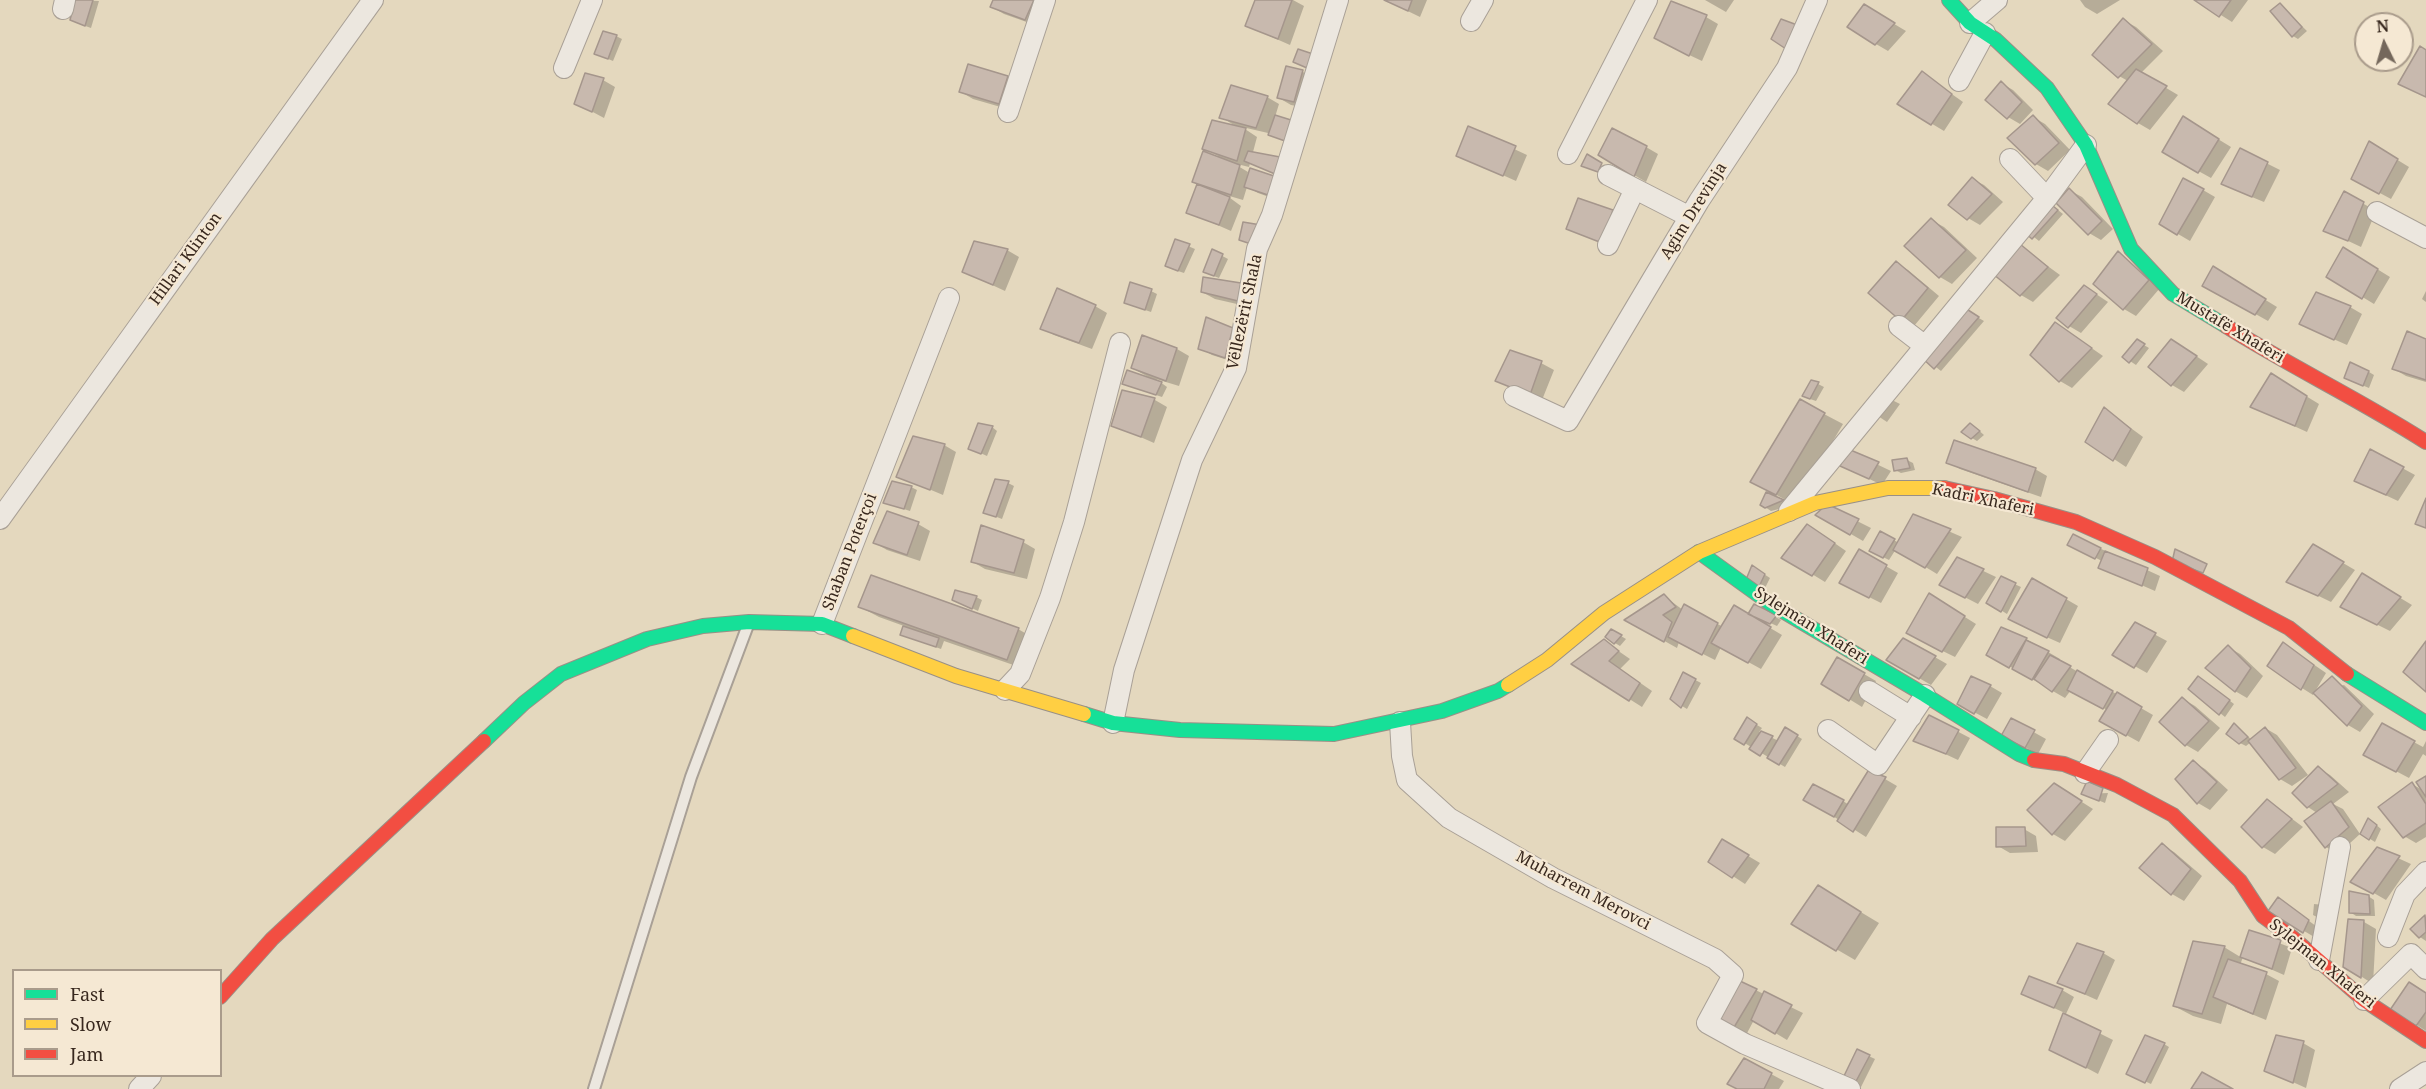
<!DOCTYPE html>
<html>
<head>
<meta charset="utf-8">
<style>
  body { margin:0 }
  #map { position:relative; width:2426px; height:1089px; overflow:hidden; background:#e4dbcd; font-family:"Noto Serif",serif }
  canvas { display:block }
  .legend { position:absolute; left:12px; top:969px; width:210px; height:108px; box-sizing:border-box; background:#f5e8d3; border:2px solid #a99b8b; margin:0; padding:8px 10px; list-style:none; font-size:18px; color:#38281e }
  .legend li { display:flex; align-items:center; gap:12px; height:30px }
  .legend b { width:30px; border:2px solid #a99b8b }
  .north { position:absolute; left:2354px; top:12px; width:60px; height:60px; box-sizing:border-box; background:#f5e8d3; border:2px solid #a99b8b; border-radius:50%; rotate:355deg; font-size:16px; font-weight:700; line-height:24px; text-align:center; color:#38281e }
  .north::after { content:''; display:block; margin:auto; width:21px; height:27px; background:#74675b; clip-path:polygon(50% 0,100% 100%,50% 72%,0 100%) }
</style>
</head>
<body>
<div id="map">
<canvas width="2426" height="1089"></canvas>
<ul class="legend">
<li><b style="height:8px;background:#16e098"></b>Fast</li>
<li><b style="height:8px;background:#ffcf43"></b>Slow</li>
<li><b style="height:8px;background:#f24e42"></b>Jam</li>
</ul>
<div class="north">N</div>
</div>
<script>
const context = document.querySelector('canvas').getContext('2d');
context.lineJoin = 'round';
function fillPath(path, color) { context.fillStyle = color; context.fill(path, 'evenodd'); }
function stroke(path, color, width, dash) { context.strokeStyle = color; context.lineWidth = width; context.lineCap = dash ? 'butt' : 'round'; context.setLineDash(dash || []); context.stroke(path); }
function drawText(font, color, halo, rows, align = 'center') {
  context.font = font + ' "Noto Serif",serif'; context.lineWidth = 4.5; context.setLineDash([]); context.textBaseline = 'middle'; context.strokeStyle = halo; context.fillStyle = color; for (const [text, x, y, turn = 0] of rows) {
    context.save(); context.translate(x, y); context.rotate((+turn || 0) * Math.PI / 180); context.textAlign = isNaN(turn) ? turn : align; if (halo) context.strokeText(text, 0, 0); context.fillText(text, 0, 0); context.restore();
  }
}
fillPath(new Path2D(`
  M0,0H2426V1089H0ZM2366,24H2402V60H2366ZM14,970H220V1076H14Z`), '#e4d8be');
fillPath(new Path2D(`
  M77,0L99,1L91,28L77,23Z
  M994,0H1048L1038,26L1004,14L992,7Z
  M1257,0H1293L1304,6L1290,45L1247,26Z
  M1385,0H1427L1420,17Z
  M1705,0H1734L1726,12Z
  M2080,0H2120L2097,14L2085,7Z
  M2197,0H2248L2232,22Z
  M2280,5L2307,31L2298,39L2293,36Z
  M1864,6L1906,31L1888,51L1876,44Z
  M1706,17L1718,24L1702,61L1668,45Z
  M2123,20L2136,27L2163,51L2141,73L2178,95L2150,130L2138,123L2128,81L2119,76Z
  M616,36L622,39L613,61L601,56Z
  M1287,68L1303,72L1315,79L1307,108L1291,105L1279,98Z
  M1922,73L1963,102L1944,131L1899,104Z
  M1007,77L1020,84L1011,110L973,99L961,92Z
  M603,80L615,87L604,118L576,103Z
  M2001,83L2013,90L2033,110L2020,124L2008,117Z
  M1267,97L1279,104L1275,117L1276,137L1268,133L1242,127L1257,137L1249,167L1233,163L1248,172L1247,176L1283,202L1258,193L1247,187L1243,200L1226,195L1241,206L1231,231L1188,212L1198,183L1218,156L1204,148L1237,127L1221,117Z
  M2033,117L2045,124L2070,150L2048,171L2036,164Z
  M2195,125L2231,147L2211,178L2164,152Z
  M1469,128L1527,155L1516,181L1458,155Z
  M2370,143L2409,167L2391,199L2365,185Z
  M1646,147L1658,154L1646,182L1600,155Z
  M2240,150L2280,170L2264,202L2235,190Z
  M1972,179L1984,185L2003,202L1980,225L1968,218Z
  M2069,190L2082,197L2113,229L2101,240L2089,233Z
  M2203,190L2215,197L2190,241L2161,224Z
  M2345,193L2376,211L2361,247L2325,230Z
  M2054,207L2063,214L2039,241L2025,230Z
  M1931,220L1944,227L1977,258L1952,284L1940,277L1906,246Z
  M1176,241L1195,249L1184,273L1172,269Z
  M2020,246L2060,275L2033,302L2021,295L1995,274Z
  M1007,250L1019,257L1005,291L964,272Z
  M1213,251L1228,259L1219,278L1211,275Z
  M2118,253L2160,288L2136,316L2124,309Z
  M2356,256L2390,277L2374,304L2328,276Z
  M1896,263L1908,270L1939,296L1914,326L1902,319Z
  M2225,275L2277,307L2268,321L2204,285Z
  M1240,284L1252,291L1250,307L1215,299L1202,292Z
  M1151,291L1157,294L1151,312L1125,303Z
  M2426,291V302L2422,299Z
  M2096,294L2108,302L2081,333L2069,326Z
  M1095,306L1107,313L1092,349L1054,335L1042,328Z
  M2350,307L2362,314L2347,345L2313,330Z
  M1965,310L1984,321L1941,371L1922,356Z
  M1232,329L1244,336L1237,363L1212,355L1200,348Z
  M2067,331L2103,356L2072,388L2060,381Z
  M1143,337L1177,349L1189,356L1179,386L1156,379L1167,387L1162,397L1129,386L1150,378L1132,368Z
  M2137,341L2149,348L2136,365L2124,357Z
  M2426,341V382L2406,376L2394,369Z
  M2184,348L2208,364L2184,392L2172,385Z
  M1541,363L1554,370L1542,400L1497,380Z
  M2369,372L2374,375L2369,388L2352,381Z
  M1812,381L1824,387L1816,401L1810,399Z
  M2283,382L2319,404L2307,432L2252,407Z
  M1123,392L1155,400L1167,407L1154,443L1113,425Z
  M1890,399L1900,404L1887,422L1878,416Z
  M2105,409L2143,437L2126,467L2087,441Z
  M1824,414L1843,424L1795,505L1771,511L1765,507L1766,494L1783,501L1784,499L1771,492Z
  M992,427L997,431L987,456L976,451Z
  M1976,428L1984,435L1977,441L1972,438Z
  M944,445L956,452L943,495L898,476Z
  M1849,451L1891,471L1882,485L1842,466Z
  M2371,451L2415,475L2398,501L2368,487Z
  M1907,460L1913,463L1915,470L1901,473L1895,470Z
  M1948,462L2035,469L2047,476L2041,497L1960,469Z
  M1008,483L1014,486L1002,519L984,512Z
  M911,487L917,490L910,511L885,503Z
  M1827,506L1871,528L1863,541L1818,515Z
  M1914,516L1962,537L1937,574L1896,549L1889,560L1871,551L1881,533L1899,543Z
  M918,524L930,531L920,561L887,550L875,543Z
  M1820,533L1846,551L1825,582L1784,557Z
  M2073,536L2160,576L2155,591L2100,567L2102,561L2074,547Z
  M1023,542L1035,549L1027,579L985,569L973,562Z
  M2314,546L2355,570L2331,602L2288,581Z
  M1859,551L1898,573L1881,603L1853,589Z
  M1958,559L1996,577L1978,604L1953,591Z
  M1753,567L1770,578L1763,592Z
  M2362,575L2412,605L2390,631L2354,613Z
  M2001,578L2021,587L2007,614L1988,602Z
  M2033,580L2078,606L2060,643L2022,626Z
  M1664,596L1683,610L1685,606L1723,627L1735,607L1749,615L1755,606L1781,620L1777,626L1751,614L1750,616L1782,635L1761,669L1721,647L1715,660L1679,642L1677,648L1627,620Z
  M976,597L982,600L978,611L959,602Z
  M1941,602L1976,624L1955,657L1920,640Z
  M860,607L1018,629L1037,640L1025,669L944,641L941,649L908,637L904,626L879,617Z
  M2135,624L2167,641L2147,673L2115,655Z
  M1611,630L1626,639L1620,646L1615,643Z
  M1903,639L1947,664L1931,685L1888,660Z
  M2026,639L2060,659L2059,661L2153,715L2139,742L2101,721L2107,710L2071,690L2065,698L1988,654Z
  M1604,641L1630,659L1620,669L1652,691L1642,707L1574,664Z
  M2284,644L2326,673L2313,695L2302,688Z
  M2228,647L2240,654L2263,676L2247,698L2235,691Z
  M1838,659L1876,681L1862,707L1823,683Z
  M1684,674L1701,683L1687,709L1682,706Z
  M2204,681L2234,704L2225,717L2220,713Z
  M2344,685L2374,714L2360,732L2348,725L2316,693Z
  M1990,686L2002,693L1987,719L1959,704Z
  M2183,699L2195,706L2220,728L2198,752L2186,745L2161,722Z
  M1930,717L1970,738L1958,760L1915,740Z
  M1747,719L1762,728L1759,732L1779,741L1786,729L1802,739L1785,767L1736,738Z
  M2012,720L2046,739L2038,754L2015,742Z
  M2235,725L2252,740L2265,728L2277,735L2308,775L2292,786L2280,779L2251,742L2246,746L2240,743Z
  M2382,725L2423,747L2426,741V756L2423,754L2409,778L2377,761Z
  M2193,762L2205,769L2228,790L2210,810L2198,803L2177,779Z
  M2318,768L2330,775L2349,792L2333,804L2343,809L2360,834L2338,854L2326,847L2317,813L2308,807L2294,793Z
  M2426,777V837L2416,843L2404,836L2412,784L2424,791Z
  M1885,779L1897,786L1866,837L1806,799L1843,801L1849,805Z
  M2066,792L2093,809L2065,841L2053,834Z
  M2108,793L2105,803L2083,794Z
  M2268,801L2303,827L2275,854L2263,847Z
  M2374,823L2381,829L2375,842L2362,834Z
  M2024,829L2036,836L2038,852L2010,853L1998,846Z
  M1723,841L1760,863L1745,884L1710,861Z
  M2162,845L2174,852L2202,876L2184,901L2172,894Z
  M2378,849L2411,864L2386,900L2353,881Z
  M1819,887L1879,923L1855,960L1793,924Z
  M2368,896L2374,900L2375,916H2356L2350,912Z
  M2279,899L2320,929L2316,938L2270,911Z
  M2314,904L2324,905L2319,918L2313,915Z
  M2425,917H2426V941L2420,937Z
  M2364,922L2376,929L2373,984L2345,966Z
  M2250,932L2292,948L2284,975L2243,957L2240,965L2266,974L2279,981L2266,1020L2227,1004L2221,1024L2193,1016L2174,1006L2224,947L2242,958Z
  M2103,953L2115,960L2097,1000L2059,983Z
  M1741,983L1803,1013L1787,1040L1754,1020L1746,1035L1720,1020Z
  M2062,990L2074,997L2065,1016L2113,1040L2098,1074L2051,1049L2065,1013L2023,994Z
  M2426,994V1031L2417,1025Z
  M2303,1043L2315,1050L2306,1088L2266,1070Z
  M2164,1044L2169,1047L2151,1084L2134,1076Z
  M1858,1051L1875,1059L1861,1087L1845,1077Z
  M1745,1060L1784,1081L1779,1089H1739Z`), '#0003');
const building = new Path2D(`
  M75,0H93L85,26L70,20Z
  M993,0H1034L1025,20L990,7Z
  M1255,0H1292L1278,39L1245,26Z
  M1384,0H1412L1408,11Z
  M2194,0H2231L2219,17Z
  M1671,1L1707,15L1689,56L1654,38Z
  M2280,3L2302,27L2292,37L2270,11Z
  M1864,4L1895,23L1875,45L1847,27Z
  M2123,18L2152,44L2118,78L2092,55Z
  M1781,19L1800,26L1786,49L1771,39Z
  M603,31L617,35L608,59L594,54Z
  M2420,46L2426,50V97L2398,84Z
  M1298,49L1313,54L1307,68L1293,62Z
  M968,64L1008,76L999,104L959,92Z
  M1286,66L1303,70L1294,102L1277,98Z
  M2136,69L2167,86L2137,124L2108,104Z
  M1922,71L1952,94L1931,125L1897,104Z
  M585,73L604,78L592,112L574,104Z
  M2001,81L2022,102L2007,119L1985,100Z
  M1231,85L1268,96L1256,128L1219,118Z
  M1275,115L1291,120L1285,141L1268,135Z
  M2033,115L2059,143L2035,165L2007,138Z
  M2183,116L2219,139L2198,173L2162,152Z
  M1212,120L1246,128L1237,161L1202,149Z
  M1468,126L1516,146L1503,176L1456,156Z
  M1612,128L1647,146L1634,177L1598,155Z
  M2369,141L2398,159L2379,194L2351,179Z
  M2240,148L2268,162L2252,197L2221,184Z
  M1203,151L1240,165L1231,195L1192,182Z
  M1248,151L1280,157L1275,174L1244,161Z
  M1587,154L1602,163L1598,172L1581,166Z
  M1250,168L1277,177L1271,196L1244,187Z
  M1972,177L1992,194L1967,220L1948,205Z
  M2183,178L2204,189L2177,235L2159,224Z
  M1197,184L1230,197L1219,225L1186,213Z
  M2069,188L2102,221L2088,235L2056,203Z
  M2344,191L2364,202L2348,241L2323,231Z
  M1578,198L1613,210L1602,243L1566,229Z
  M2048,202L2058,210L2032,239L2022,230Z
  M1931,218L1966,250L1939,278L1904,246Z
  M1243,222L1261,225L1254,245L1239,240Z
  M1175,239L1190,244L1178,271L1165,266Z
  M974,241L1008,249L993,285L962,272Z
  M2020,244L2048,267L2020,296L1993,274Z
  M2343,247L2378,269L2362,299L2326,277Z
  M1212,249L1223,254L1214,276L1203,272Z
  M2118,251L2149,280L2123,310L2093,284Z
  M1896,261L1928,288L1901,321L1868,293Z
  M2213,266L2266,299L2255,315L2202,286Z
  M1203,277L1241,283L1238,301L1201,292Z
  M1130,282L1152,289L1145,310L1124,303Z
  M2084,285L2097,294L2068,328L2056,318Z
  M1057,288L1096,305L1079,343L1040,329Z
  M2316,292L2351,306L2334,340L2299,324Z
  M1965,308L1979,317L1934,369L1920,356Z
  M1206,317L1233,328L1225,358L1198,349Z
  M2055,322L2092,348L2059,382L2030,355Z
  M2407,331L2426,339V380L2392,369Z
  M1142,335L1177,348L1166,381L1131,368Z
  M2137,339L2145,344L2129,363L2122,357Z
  M2171,339L2197,356L2171,386L2148,367Z
  M1510,350L1542,361L1530,395L1495,381Z
  M2350,362L2369,371L2363,386L2344,378Z
  M1127,370L1162,382L1156,395L1122,384Z
  M2271,373L2307,396L2295,426L2250,407Z
  M1811,380L1819,382L1810,399L1802,396Z
  M1122,390L1155,398L1141,437L1111,426Z
  M1800,399L1825,413L1776,495L1750,482Z
  M2104,407L2131,429L2113,461L2085,442Z
  M978,423L993,426L981,454L968,449Z
  M1970,423L1980,431L1971,439L1961,432Z
  M913,436L945,444L930,490L896,477Z
  M1954,440L2036,468L2028,492L1946,463Z
  M1848,449L1879,462L1869,479L1840,466Z
  M2370,449L2404,467L2386,495L2354,481Z
  M1907,458L1910,468L1894,471L1892,460Z
  M995,479L1009,481L996,517L983,513Z
  M892,481L912,486L904,509L883,503Z
  M1766,492L1784,500L1765,508L1760,505Z
  M2426,498V528L2415,524Z
  M1827,504L1859,519L1850,535L1815,515Z
  M887,511L919,522L907,555L873,543Z
  M1913,514L1951,529L1925,568L1893,550Z
  M1807,524L1835,543L1812,576L1781,558Z
  M981,525L1024,540L1014,573L971,562Z
  M1880,531L1895,539L1883,558L1869,551Z
  M2073,534L2101,548L2095,559L2067,545Z
  M2313,544L2344,562L2318,596L2286,582Z
  M1859,549L1887,565L1869,598L1839,583Z
  M2175,549L2207,564L2203,573L2172,562Z
  M2105,551L2148,568L2142,586L2098,568Z
  M1957,557L1984,569L1965,598L1939,585Z
  M1752,565L1765,574L1757,591L1745,582Z
  M2362,573L2401,597L2377,625L2340,607Z
  M871,575L1019,628L1007,660L858,607Z
  M2001,576L2016,583L2001,612L1986,603Z
  M2032,578L2067,598L2047,638L2008,619Z
  M955,590L977,596L972,609L952,600Z
  M1929,593L1965,616L1942,652L1906,633Z
  M1664,594L1676,607L1663,615L1672,622L1664,642L1624,620Z
  M1684,604L1718,623L1702,655L1668,637Z
  M1754,604L1777,615L1770,624L1748,614Z
  M1734,605L1771,627L1748,663L1711,643Z
  M2135,622L2156,633L2134,668L2112,655Z
  M903,626L939,638L936,647L900,635Z
  M2001,627L2027,638L2009,668L1986,655Z
  M1611,629L1622,635L1614,644L1605,637Z
  M1903,638L1936,656L1919,679L1886,660Z
  M1604,639L1619,651L1609,661L1640,683L1629,701L1571,664Z
  M2026,640L2049,651L2032,680L2012,669Z
  M2426,641V692L2403,672Z
  M2283,642L2314,665L2301,690L2267,666Z
  M2228,645L2251,668L2235,692L2205,668Z
  M2050,655L2071,666L2052,692L2034,679Z
  M1837,657L1865,673L1849,701L1821,684Z
  M2077,670L2113,691L2103,709L2067,690Z
  M1683,672L1696,679L1681,708L1670,699Z
  M1971,676L1991,685L1974,714L1957,704Z
  M2198,676L2230,700L2219,715L2188,689Z
  M2332,676L2362,706L2347,726L2313,693Z
  M2117,692L2142,707L2126,736L2099,721Z
  M2182,697L2209,721L2185,746L2159,722Z
  M1929,715L1959,730L1946,754L1913,741Z
  M1747,717L1757,724L1744,745L1734,739Z
  M2011,718L2035,730L2025,748L2001,736Z
  M2234,723L2248,737L2239,744L2226,734Z
  M2382,723L2415,741L2396,772L2363,755Z
  M1785,727L1798,735L1779,765L1767,758Z
  M2265,727L2296,768L2279,780L2248,741Z
  M1761,731L1773,736L1760,756L1749,749Z
  M2193,760L2217,782L2197,804L2175,779Z
  M2318,766L2338,784L2307,808L2292,793Z
  M1868,771L1886,777L1853,832L1837,821Z
  M2426,776V797L2416,782Z
  M2087,781L2103,788L2099,801L2081,794Z
  M2412,782L2426,804V823L2403,838L2378,807Z
  M2054,783L2082,801L2052,835L2027,810Z
  M1813,784L1844,800L1834,817L1803,800Z
  M2267,799L2292,819L2262,848L2241,827Z
  M2331,801L2349,827L2325,848L2304,821Z
  M2368,818L2377,825L2369,840L2360,834Z
  M1996,827H2025L2026,846L1996,847Z
  M1722,839L1749,855L1732,878L1708,862Z
  M2162,843L2191,869L2171,895L2139,868Z
  M2377,847L2400,856L2373,894L2350,882Z
  M1818,885L1861,912L1836,951L1791,924Z
  M2349,891L2369,895L2370,914L2349,913Z
  M2278,897L2309,920L2303,933L2268,911Z
  M2425,915L2426,932L2419,938L2410,929Z
  M2348,919L2364,920L2361,978L2343,967Z
  M2249,930L2281,940L2272,969L2240,957Z
  M2193,941L2225,946L2202,1014L2173,1006Z
  M2077,943L2104,952L2085,994L2057,983Z
  M2228,959L2267,972L2253,1014L2213,997Z
  M2029,976L2063,989L2054,1008L2021,994Z
  M1740,981L1757,989L1733,1029L1718,1021Z
  M2409,982L2426,993V1012L2416,1026L2390,1010Z
  M1764,991L1792,1005L1775,1034L1751,1020Z
  M2063,1013L2101,1031L2086,1068L2049,1050Z
  M2145,1035L2165,1043L2145,1083L2126,1074Z
  M2276,1035L2304,1041L2293,1083L2264,1071Z
  M1857,1049L1870,1055L1854,1085L1843,1078Z
  M1744,1058L1772,1073L1764,1089H1737L1727,1084Z
  M2202,1072L2233,1089H2191Z`);
fillPath(building, '#c8b9ae');
stroke(building, '#a5968c', 1.5);
const lane = new Path2D(`
  M594,1089L691,777L748,625`);
const street = new Path2D(`
  M63,9L65,0
  M1471,21L1483,0
  M1970,23L1997,0
  M564,68L592,0
  M1959,81L1985,33
  M1008,112L1045,0
  M1568,154L1647,0
  M2010,159L2047,198
  M1608,175L1690,217
  M2377,212L2426,238
  M1608,245L1635,189
  M1899,326L1925,346
  M1514,396L1568,421L1699,201L1787,68L1817,0
  M1789,511L2047,198L2086,145
  M0,519L373,0
  M822,624L949,298
  M1005,690L1020,674L1050,598L1074,522L1120,343
  M1869,691L1911,717
  M1400,722L1402,756L1407,780L1449,818L1553,878L1715,959L1733,975L1707,1023L1745,1044L1850,1089
  M1113,723L1124,670L1192,460L1236,368L1257,249L1272,215L1338,0
  M1828,730L1878,765L1925,695
  M2085,773L2108,740
  M2388,937L2405,894L2426,872
  M2319,960L2340,847
  M2364,1000L2411,954L2426,969
  M139,1089L151,1076
  M2400,1089L2426,1072`);
const fast = new Path2D(`
  M1949,0L1970,23L1996,40L2047,88L2086,145L2131,249L2173,294L2226,326
  M1699,552L1771,604L1925,695L2019,754L2034,760
  M2347,674L2426,723
  M1084,714L1113,723L1180,730L1334,734L1442,711L1498,691L1508,685
  M484,741L524,703L561,674L647,639L703,626L749,622L822,624L853,636`);
const slow = new Path2D(`
  M853,636L956,676L1084,714
  M1508,685L1547,660L1604,613L1699,552L1815,503L1888,488H1944`);
const jam = new Path2D(`
  M2226,326C2291,367 2361,400 2426,442
  M1944,488L1994,499L2076,522L2155,557L2289,628L2347,674
  M2034,760L2064,764L2117,785L2173,815L2240,881L2263,916L2293,938L2364,1000L2426,1041
  M220,997L272,939L484,741`);
stroke(lane, '#a9a096', 14);
stroke(street, '#a9a096', 22);
stroke(fast, '#999086', 16);
stroke(slow, '#999086', 16);
stroke(jam, '#999086', 16);
stroke(lane, '#ece7df', 10);
stroke(street, '#ece7df', 20);
stroke(fast, '#16e098', 14);
stroke(slow, '#ffcf43', 14);
stroke(jam, '#f24e42', 14);
drawText('16px', '#38281e', '#f5e8d3', [
  ["Agim Drevinja",1694,211,-58],
  ["Hillari Klinton",186,259,-54],
  ["Vëllezërit Shala",1245,312,-78],
  ["Mustafë Xhaferi",2230,328,31],
  ["Kadri Xhaferi",1983,500,12],
  ["Shaban Poterçoi",850,552,-69],
  ["Sylejman Xhaferi",1811,626,32],
  ["Muharrem Merovci",1583,891,28],
  ["Sylejman Xhaferi",2322,964,39]
]);
</script>
</body>
</html>
